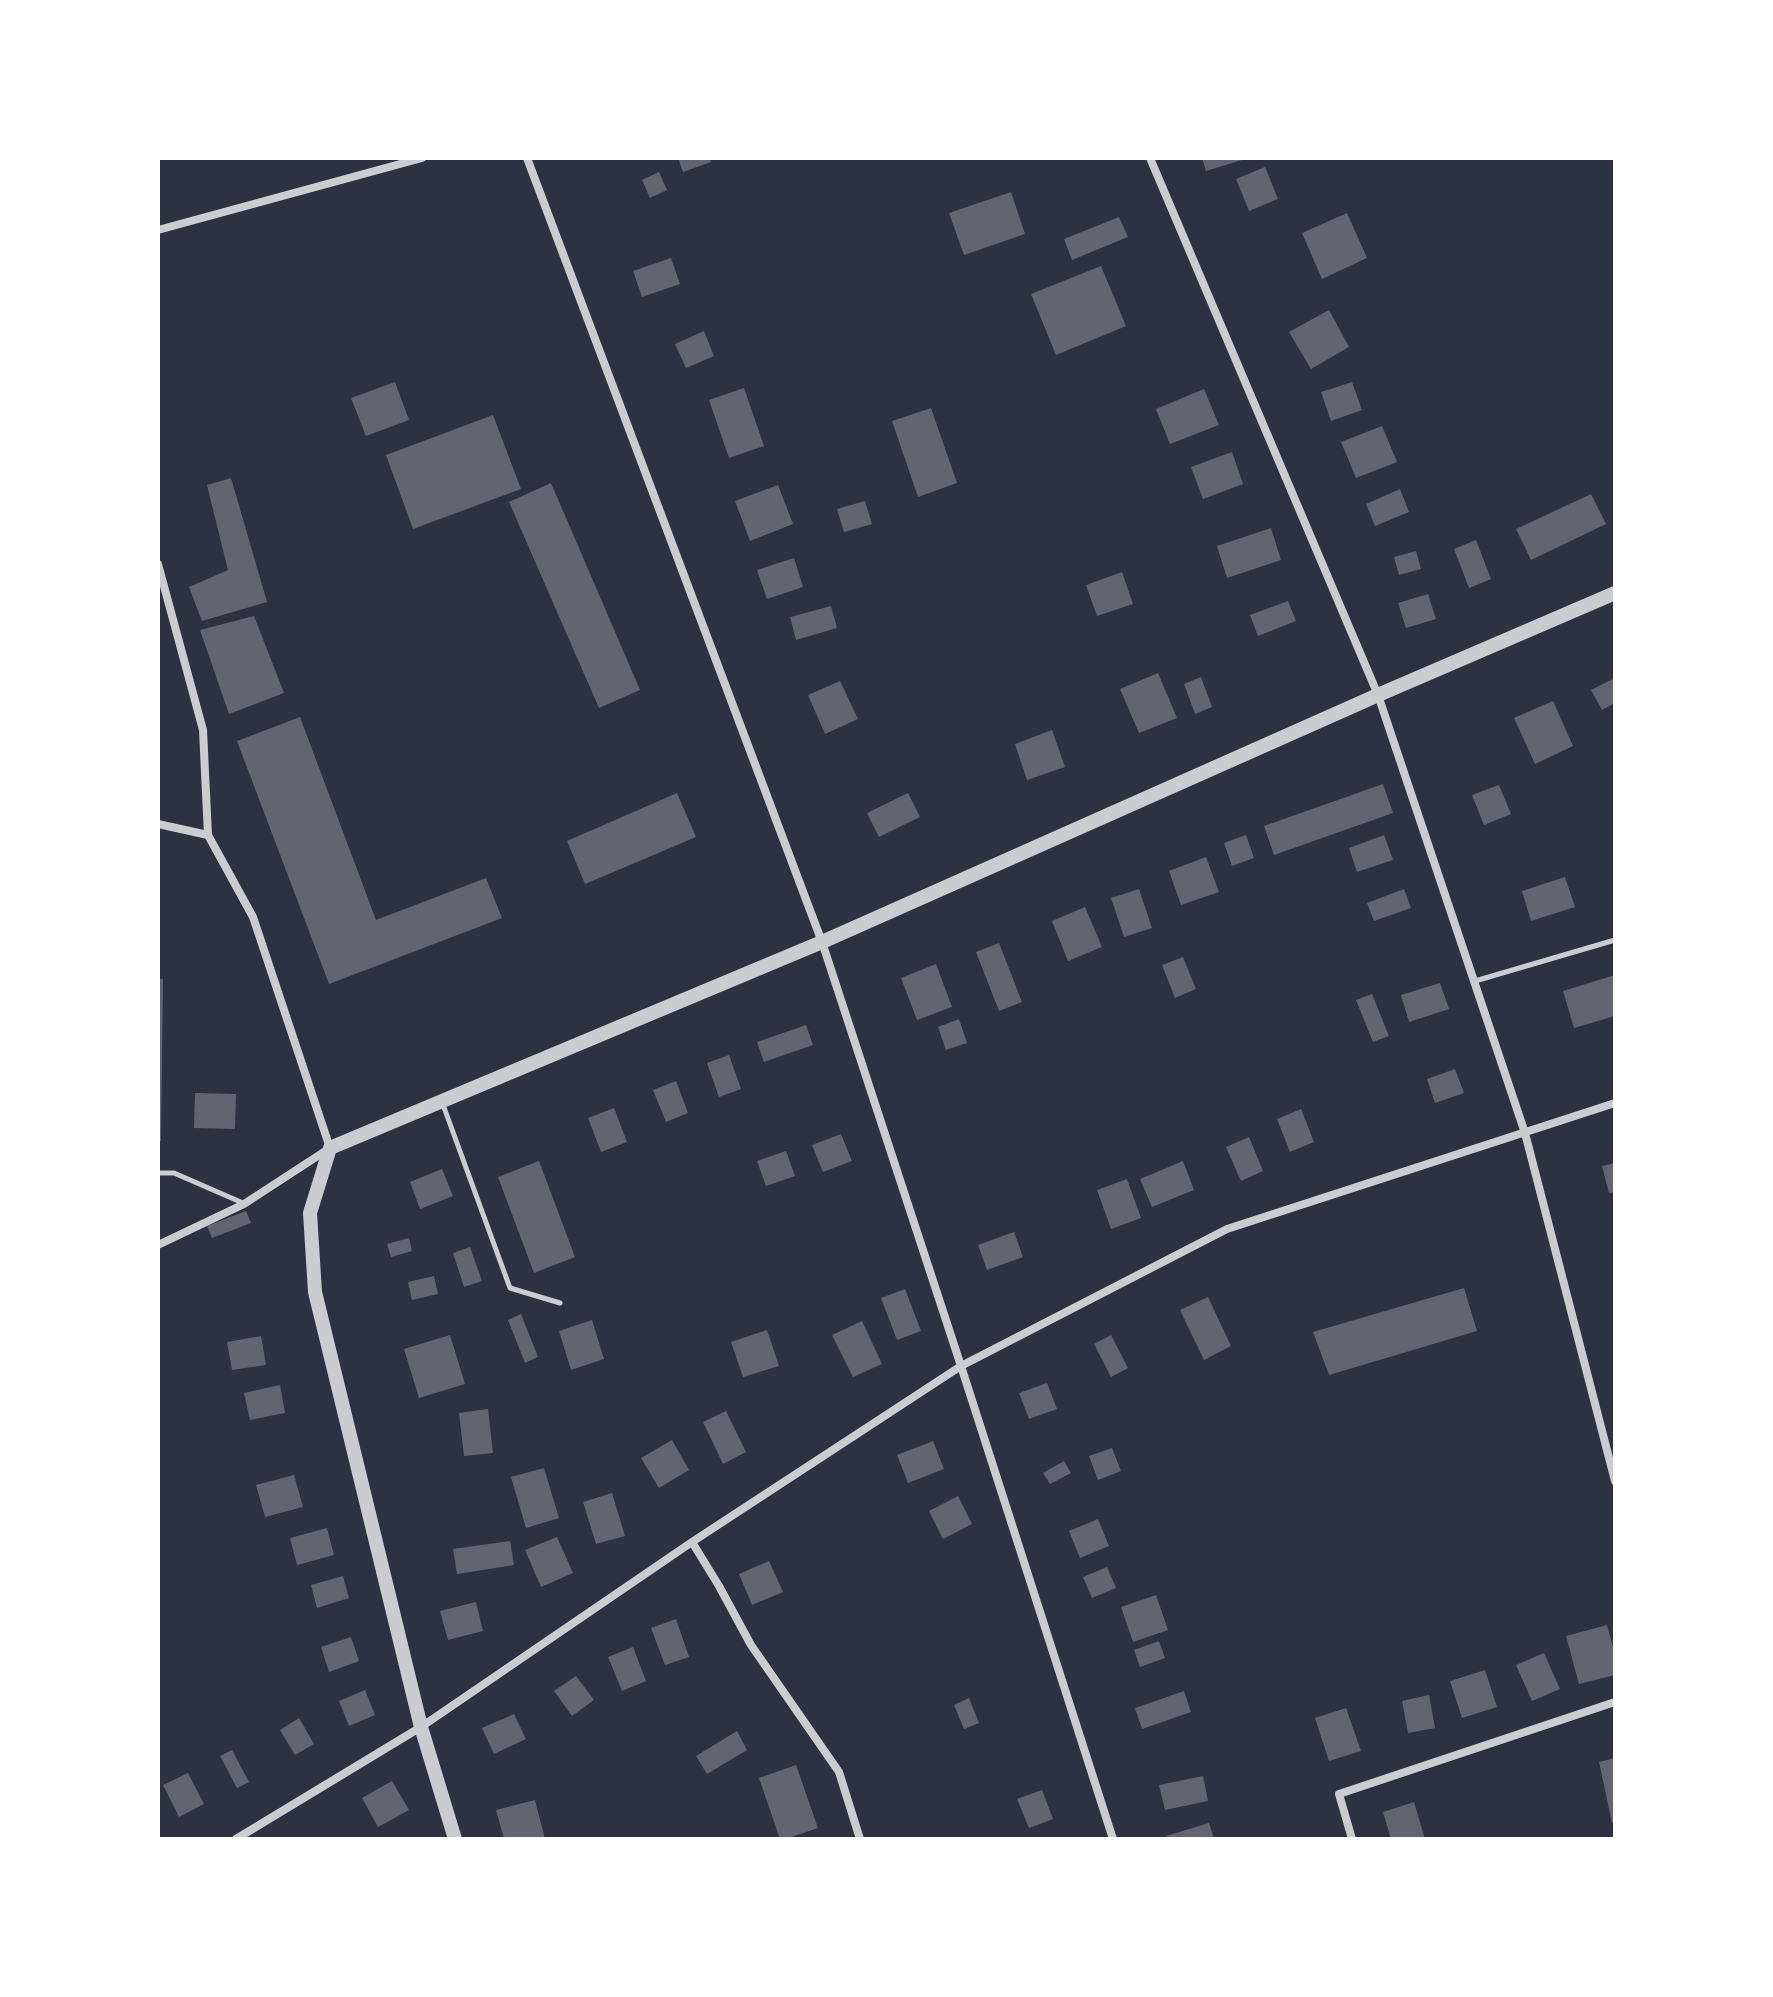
<!DOCTYPE html>
<html>
<head>
<meta charset="utf-8">
<style>
  body { margin:0 }
  #map { position:relative; width:1773px; height:1997px; overflow:hidden; background:#2d3142; font-family:"Nunito Sans",sans-serif }
  canvas { display:block }
  .frame { position:absolute; inset:0; border:160px solid #fff; pointer-events:none }
</style>
</head>
<body>
<div id="map">
<canvas width="1773" height="1997"></canvas>
<div class="frame"></div>
</div>
<script>
const context = document.querySelector('canvas').getContext('2d');
context.lineJoin = 'round';
function fillPath(path, color) { context.fillStyle = color; context.fill(path, 'evenodd'); }
function stroke(path, color, width, dash) { context.strokeStyle = color; context.lineWidth = width; context.lineCap = dash ? 'butt' : 'round'; context.setLineDash(dash || []); context.stroke(path); }
fillPath(new Path2D(`
  M678,158H709L711,162L683,172Z
  M1202,158H1245V159L1206,171Z
  M1265,167L1278,199L1249,211L1236,179Z
  M659,172L667,190L650,198L642,180Z
  M1011,192L1025,234L964,255L949,213Z
  M1347,213L1367,258L1322,279L1302,233Z
  M1119,217L1128,237L1072,260L1064,239Z
  M671,258L680,284L642,297L633,271Z
  M1101,266L1126,326L1056,355L1031,294Z
  M1329,310L1349,347L1311,369L1289,332Z
  M704,331L714,356L686,368L675,344Z
  M395,382L409,420L366,436L351,398Z
  M1352,382L1362,410L1331,421L1321,392Z
  M744,388L764,446L729,458L709,400Z
  M1204,389L1219,425L1170,444L1156,409Z
  M931,408L957,483L918,497L892,421Z
  M493,415L521,489L413,529L386,455Z
  M1382,426L1397,462L1356,478L1341,442Z
  M1232,452L1243,484L1203,499L1191,467Z
  M231,478L267,602L202,621L189,587L228,570L207,485Z
  M551,483L640,690L599,708L509,502Z
  M778,485L793,524L750,541L735,501Z
  M1400,489L1409,512L1375,526L1366,504Z
  M1591,494L1606,524L1531,560L1516,529Z
  M865,501L872,524L844,532L837,509Z
  M1271,528L1281,560L1227,578L1217,546Z
  M1476,540L1491,579L1469,588L1454,549Z
  M1416,551L1421,569L1399,575L1394,557Z
  M794,558L803,587L767,599L757,570Z
  M1122,572L1133,604L1097,616L1086,585Z
  M1428,594L1436,619L1406,628L1398,603Z
  M1288,601L1296,621L1258,636L1250,615Z
  M831,606L837,628L796,640L790,617Z
  M254,616L284,693L229,714L200,630Z
  M1158,673L1177,718L1139,733L1120,689Z
  M1201,677L1212,707L1195,714L1184,684Z
  M1615,678V703L1602,710L1591,690Z
  M840,681L858,719L825,734L808,695Z
  M1553,701L1573,746L1535,764L1514,718Z
  M300,717L376,920L486,878L502,918L329,984L237,741Z
  M1052,730L1065,767L1027,780L1015,744Z
  M1383,784L1393,813L1274,855L1264,826Z
  M1499,785L1511,814L1484,825L1472,795Z
  M677,793L696,837L585,884L567,841Z
  M908,793L920,817L879,837L867,813Z
  M1246,835L1254,858L1232,866L1224,843Z
  M1384,835L1393,860L1357,872L1349,848Z
  M1206,857L1219,892L1181,905L1169,871Z
  M1565,877L1575,907L1531,921L1522,891Z
  M1139,889L1152,928L1124,937L1111,898Z
  M1404,889L1411,908L1374,921L1367,903Z
  M1085,907L1102,947L1068,961L1052,921Z
  M999,943L1022,1002L999,1011L976,952Z
  M1183,957L1196,989L1175,998L1162,965Z
  M936,964L952,1007L917,1020L901,978Z
  M1615,975V1016L1574,1028L1563,991Z
  M158,979H163L161,1141H158Z
  M1440,983L1449,1009L1409,1022L1401,995Z
  M1372,994L1389,1036L1373,1042L1356,1000Z
  M959,1019L967,1043L946,1050L938,1027Z
  M806,1025L813,1045L764,1062L757,1042Z
  M729,1055L741,1089L719,1097L707,1063Z
  M1455,1069L1464,1093L1435,1103L1427,1079Z
  M676,1081L688,1113L666,1122L653,1090Z
  M195,1093L236,1094L235,1129L194,1128Z
  M614,1108L627,1142L601,1152L588,1118Z
  M1301,1109L1314,1142L1290,1152L1277,1119Z
  M841,1134L852,1161L823,1172L812,1145Z
  M1249,1137L1263,1171L1241,1181L1226,1147Z
  M786,1151L795,1176L766,1186L757,1161Z
  M539,1161L575,1257L534,1273L498,1177Z
  M1183,1161L1194,1190L1152,1207L1140,1179Z
  M1615,1163V1192L1609,1193L1602,1166Z
  M442,1169L453,1196L420,1209L410,1182Z
  M1127,1179L1141,1218L1111,1229L1097,1190Z
  M246,1211L251,1223L212,1238L207,1226Z
  M1014,1232L1023,1257L987,1270L978,1245Z
  M409,1238L412,1251L391,1257L387,1244Z
  M470,1247L482,1281L464,1287L453,1253Z
  M434,1276L438,1294L412,1300L408,1282Z
  M1464,1288L1477,1331L1329,1375L1313,1332Z
  M905,1289L921,1331L897,1340L881,1298Z
  M1208,1297L1231,1346L1204,1360L1180,1310Z
  M521,1314L538,1357L525,1363L508,1320Z
  M592,1320L604,1359L571,1370L559,1331Z
  M862,1321L882,1364L853,1377L832,1335Z
  M767,1330L779,1366L743,1377L731,1342Z
  M450,1335L465,1384L419,1398L404,1349Z
  M1111,1335L1128,1368L1111,1377L1094,1344Z
  M261,1336L266,1365L232,1370L227,1342Z
  M1047,1383L1057,1409L1029,1419L1019,1393Z
  M280,1385L285,1413L250,1420L244,1393Z
  M488,1409L493,1453L464,1456L459,1413Z
  M726,1411L746,1452L723,1464L703,1422Z
  M672,1440L689,1470L659,1488L641,1458Z
  M933,1441L944,1469L908,1483L897,1455Z
  M1112,1448L1121,1471L1098,1480L1089,1456Z
  M1064,1461L1071,1473L1050,1484L1043,1473Z
  M544,1468L559,1518L526,1528L511,1477Z
  M294,1475L303,1507L265,1517L256,1485Z
  M612,1493L625,1536L596,1544L583,1502Z
  M958,1496L972,1524L943,1539L929,1511Z
  M1098,1519L1109,1546L1080,1558L1069,1531Z
  M327,1528L334,1555L297,1565L290,1538Z
  M557,1537L573,1573L541,1587L525,1550Z
  M510,1541L514,1565L457,1574L453,1549Z
  M769,1561L783,1592L752,1605L739,1574Z
  M1107,1567L1116,1588L1092,1598L1083,1577Z
  M343,1576L349,1598L317,1608L311,1585Z
  M1156,1595L1168,1630L1133,1642L1121,1607Z
  M476,1602L483,1631L448,1640L440,1611Z
  M676,1619L689,1657L665,1665L651,1628Z
  M1607,1625L1615,1654V1675L1579,1684L1566,1636Z
  M351,1637L359,1661L329,1672L321,1647Z
  M1159,1641L1165,1658L1140,1667L1134,1650Z
  M633,1647L646,1681L622,1691L608,1657Z
  M1544,1653L1560,1689L1532,1701L1516,1665Z
  M1485,1670L1497,1707L1462,1718L1450,1681Z
  M576,1676L594,1700L572,1716L554,1691Z
  M365,1690L375,1715L349,1726L339,1701Z
  M1184,1691L1191,1712L1142,1729L1135,1708Z
  M1429,1695L1435,1728L1408,1733L1402,1701Z
  M969,1698L979,1723L964,1729L954,1705Z
  M1346,1708L1361,1751L1329,1761L1315,1718Z
  M514,1714L526,1739L494,1754L482,1728Z
  M299,1718L314,1744L295,1755L280,1730Z
  M737,1731L747,1750L707,1774L696,1756Z
  M232,1750L249,1782L237,1788L220,1756Z
  M1615,1758V1822L1612,1823L1599,1762Z
  M796,1765L818,1828L786,1839H780L759,1778Z
  M188,1773L204,1804L179,1817L163,1785Z
  M1203,1776L1208,1801L1165,1810L1159,1785Z
  M392,1781L409,1810L378,1827L362,1798Z
  M1042,1790L1053,1819L1029,1828L1017,1799Z
  M535,1800L545,1839H504L496,1810Z
  M1414,1802L1425,1839H1391L1383,1812Z
  M1209,1823L1214,1839H1167L1166,1836Z`), '#626471');
stroke(new Path2D(`
  M1475,981L1615,940
  M442,1102L510,1288L560,1303
  M158,1173H174L243,1203`), '#caccd0', 5);
stroke(new Path2D(`
  M527,158L822,942L961,1366L1113,1839
  M1150,158L1378,695L1525,1133L1615,1481
  M158,230L422,158
  M158,564L203,730L208,835
  M158,824L208,835L253,917L330,1148L244,1204L158,1245
  M692,1542L719,1586L751,1645L839,1772L860,1839
  M236,1839L421,1727L692,1542L961,1366L1227,1229L1615,1103
  M1352,1839L1339,1794L1615,1702`), '#caccd0', 8);
stroke(new Path2D(`
  M455,1839L421,1727L315,1292L310,1213L330,1148L822,942L1378,695L1615,593`), '#caccd0', 14);
</script>
</body>
</html>
